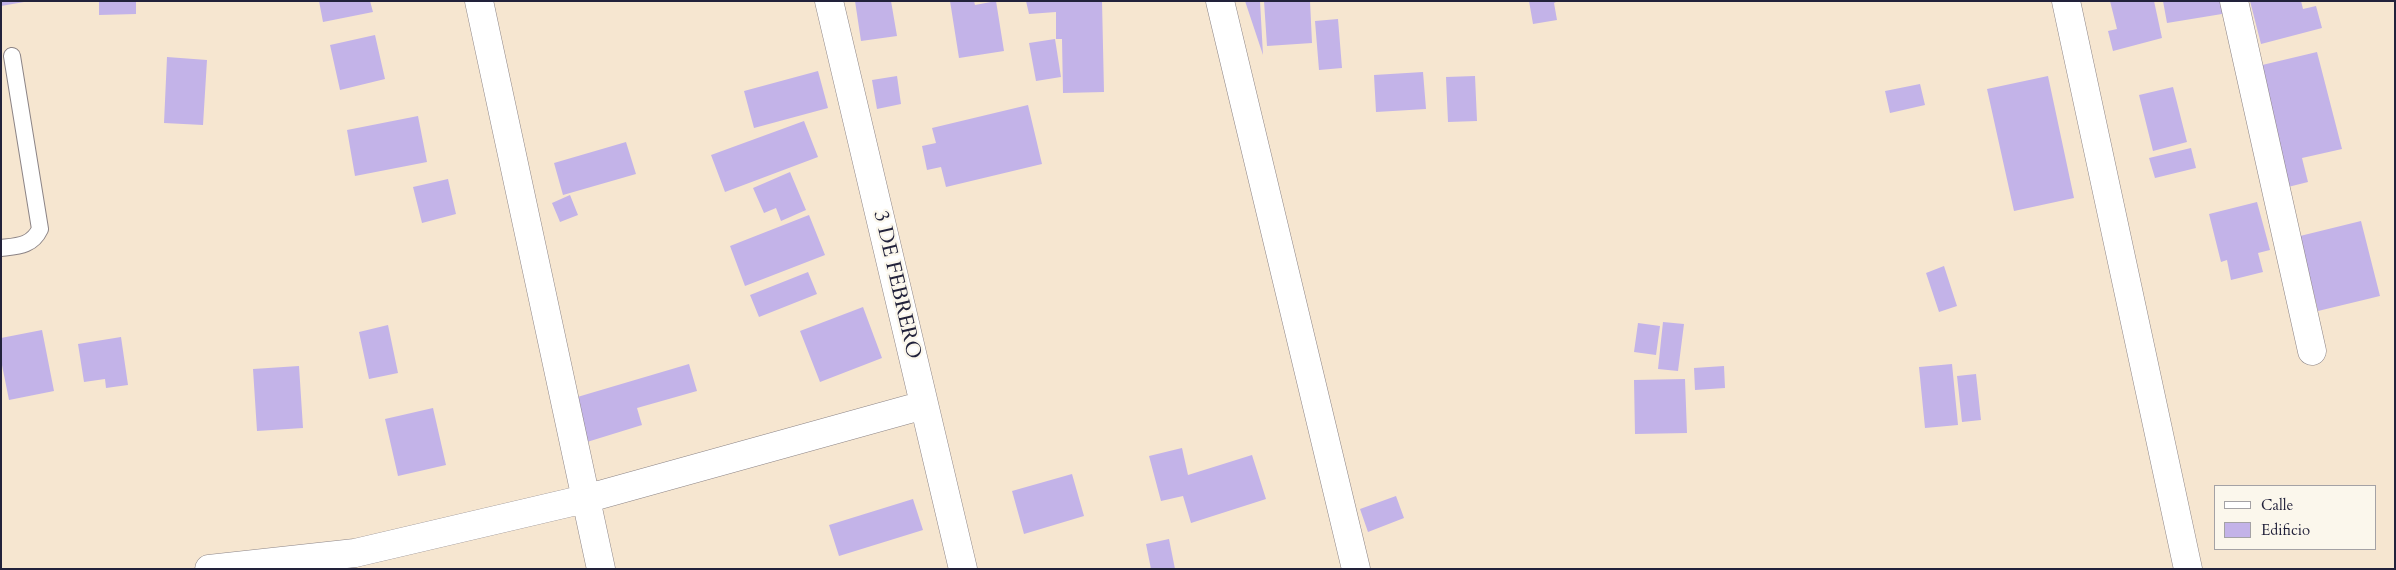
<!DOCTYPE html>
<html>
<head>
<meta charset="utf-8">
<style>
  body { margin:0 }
  #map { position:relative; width:2396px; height:570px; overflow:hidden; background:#f6e6d0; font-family:Cardo,serif }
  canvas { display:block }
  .frame { position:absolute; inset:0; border:2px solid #22223b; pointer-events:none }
  .legend { position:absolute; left:2214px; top:485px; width:162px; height:65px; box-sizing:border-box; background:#fbf7ec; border:1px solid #a4a2a5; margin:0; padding:6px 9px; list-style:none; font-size:15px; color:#22223b }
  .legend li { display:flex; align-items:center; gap:10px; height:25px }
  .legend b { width:25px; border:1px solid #a4a2a5 }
</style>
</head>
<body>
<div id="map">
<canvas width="2396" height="570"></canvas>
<div class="frame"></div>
<ul class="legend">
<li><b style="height:6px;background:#fff"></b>Calle</li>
<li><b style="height:14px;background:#c3b3e8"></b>Edificio</li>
</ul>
</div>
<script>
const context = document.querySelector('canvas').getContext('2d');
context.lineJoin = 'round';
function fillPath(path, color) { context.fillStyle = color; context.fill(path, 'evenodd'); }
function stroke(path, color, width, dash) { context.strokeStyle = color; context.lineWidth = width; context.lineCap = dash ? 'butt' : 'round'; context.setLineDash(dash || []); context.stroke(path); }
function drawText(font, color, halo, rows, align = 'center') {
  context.font = font + ' Cardo,serif'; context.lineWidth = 4.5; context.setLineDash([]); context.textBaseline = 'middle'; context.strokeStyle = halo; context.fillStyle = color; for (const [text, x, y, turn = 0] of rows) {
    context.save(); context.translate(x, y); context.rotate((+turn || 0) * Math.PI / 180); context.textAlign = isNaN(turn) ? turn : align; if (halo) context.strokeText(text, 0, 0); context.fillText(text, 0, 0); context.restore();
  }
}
fillPath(new Path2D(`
  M1,1H24V2L1,6Z
  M99,1H136V14L99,15Z
  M319,1H370L373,12L323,22Z
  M855,1H891L897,36L861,41Z
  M950,1H974L975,5L996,1L1004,51L959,58Z
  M1026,1H1102L1104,92L1063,93L1062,39H1056V12L1029,14Z
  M1245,1H1260L1263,55Z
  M1264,1H1310L1312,43L1267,46Z
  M1529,1H1558L1554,3L1557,20L1533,24Z
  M2110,1H2154L2162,38L2113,51L2108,31L2117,29Z
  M2163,1H2226L2228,13L2167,23Z
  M2250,1H2301L2303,9L2316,6L2322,28L2261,44Z
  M1338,19L1342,68L1319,70L1315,21Z
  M375,35L385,79L340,90L330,45Z
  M1055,39L1061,77L1036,81L1029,43Z
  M2317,52L2342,149L2302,158L2308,182L2288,187L2258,66Z
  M167,57L207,60L203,125L164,123Z
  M818,71L828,108L754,128L744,91Z
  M1423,72L1426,109L1376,112L1374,75Z
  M897,76L901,104L877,109L872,80Z
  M1475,76L1477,121L1448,122L1446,77Z
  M2048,76L2074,198L2014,211L1987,89Z
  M1920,84L1925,105L1890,113L1885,91Z
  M2173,87L2187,142L2153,151L2139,95Z
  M1028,105L1042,164L946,187L941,167L927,170L922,146L936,143L932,128Z
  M418,116L427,162L355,176L347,130Z
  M804,121L818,157L725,192L711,155Z
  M626,142L636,174L563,195L554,163Z
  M2191,148L2196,168L2155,178L2149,158Z
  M790,172L806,210L781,221L776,208L764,213L753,188Z
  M448,179L456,214L422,223L413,187Z
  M570,195L578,215L560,222L552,203Z
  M2257,202L2270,250L2258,253L2263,272L2231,280L2227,260L2221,262L2209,214Z
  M809,215L825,255L745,286L730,246Z
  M2361,221L2380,296L2318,311L2300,236Z
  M1944,266L1957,306L1939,312L1926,273Z
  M808,272L817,294L759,317L750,295Z
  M863,307L882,358L820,382L800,331Z
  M1663,322L1684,324L1678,371L1658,369Z
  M1638,323L1660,326L1656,355L1634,352Z
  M388,325L398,373L369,379L359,332Z
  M42,330L54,391L9,400L1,360V338Z
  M121,337L128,385L106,388L105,379L84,382L78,344Z
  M689,364L697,391L637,408L642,425L587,442L574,398Z
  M1952,364L1958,425L1925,428L1919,367Z
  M299,366L303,428L257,431L253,369Z
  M1724,366L1725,388L1695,390L1694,368Z
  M1976,374L1981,420L1962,422L1957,376Z
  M1685,379L1687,433L1635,434L1634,380Z
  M433,408L446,465L398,476L385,419Z
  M1182,448L1188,475L1252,455L1266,499L1191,523L1183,496L1161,501L1149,456Z
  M1072,474L1084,516L1024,534L1012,491Z
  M1396,496L1404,518L1368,532L1360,509Z
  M913,499L923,530L839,556L829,525Z
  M1169,539L1175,569H1151L1146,544Z`), '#c3b3e8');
const service = new Path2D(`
  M1,248C18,246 32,246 40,229L12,56`);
const minor = new Path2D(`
  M479,1L601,569
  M829,1L963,569
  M1220,1L1356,569
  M2066,1L2188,569
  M2234,1L2312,351
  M209,569L355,553L585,499L924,405`);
stroke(service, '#8c8486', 18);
stroke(minor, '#8c8486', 29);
stroke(service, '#fff', 16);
stroke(minor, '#fff', 28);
drawText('21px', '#22223b', '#fbf7ec', [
  ["3 DE FEBRERO",896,285,77]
]);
</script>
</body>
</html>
